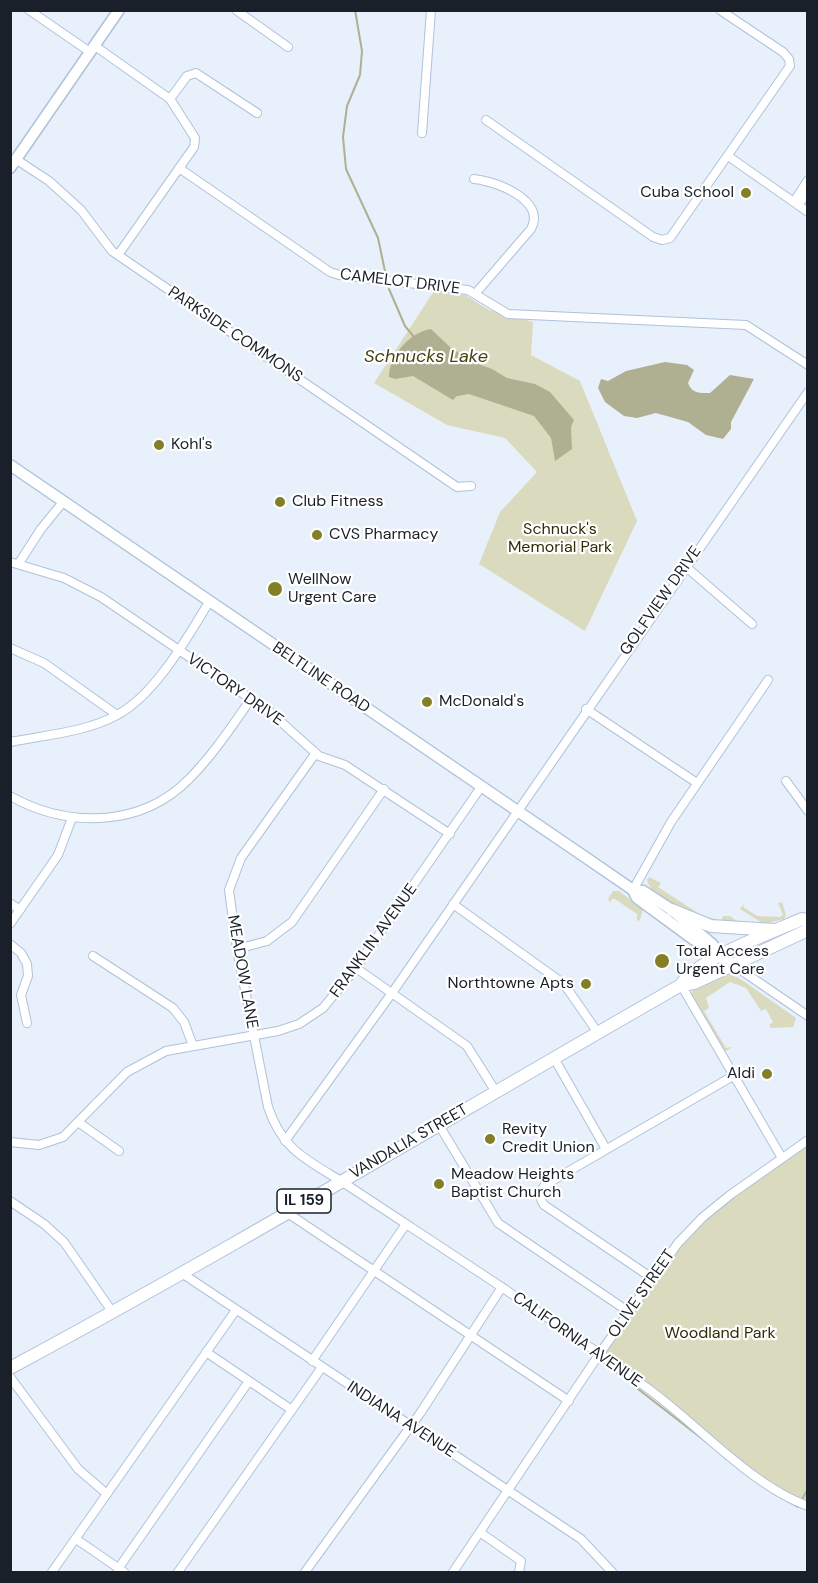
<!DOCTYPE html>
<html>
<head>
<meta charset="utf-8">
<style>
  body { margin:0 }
  #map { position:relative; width:818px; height:1583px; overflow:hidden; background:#e8f1fb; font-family:"DM Sans",sans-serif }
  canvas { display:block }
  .frame { position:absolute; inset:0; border:12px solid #192029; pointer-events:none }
</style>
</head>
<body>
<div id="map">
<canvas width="818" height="1583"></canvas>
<div class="frame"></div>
</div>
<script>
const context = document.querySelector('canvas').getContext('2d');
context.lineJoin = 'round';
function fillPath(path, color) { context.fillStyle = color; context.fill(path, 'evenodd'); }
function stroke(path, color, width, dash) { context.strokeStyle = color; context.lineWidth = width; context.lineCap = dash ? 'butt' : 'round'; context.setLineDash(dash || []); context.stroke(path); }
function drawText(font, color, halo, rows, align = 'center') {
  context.font = font + ' "DM Sans",sans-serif'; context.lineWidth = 4.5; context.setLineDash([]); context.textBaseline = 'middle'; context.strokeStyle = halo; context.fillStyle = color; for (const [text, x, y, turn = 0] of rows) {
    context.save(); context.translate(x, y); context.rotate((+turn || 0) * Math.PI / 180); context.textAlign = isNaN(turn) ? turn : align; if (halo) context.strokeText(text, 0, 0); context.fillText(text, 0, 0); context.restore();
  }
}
fillPath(new Path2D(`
  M434,291L465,295L489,310L533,322L531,355L580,381L637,521L585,631L479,564L500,512L537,472L505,438L447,425L374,383Z
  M649,877L661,883L658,887L701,915L721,921L723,916H730L738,922C732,923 725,926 719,925C698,920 653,902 647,880Z
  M613,891H619L643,909L640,920L637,921V914L615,899H612L610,903L608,899Z
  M782,902L786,915L784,919L764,924L740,909L744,903L743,907L757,916L780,917L783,915L778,903Z
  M724,972L739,978L796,1018L793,1027L771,1028L769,1025L773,1022L766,1009L761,1011L746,988L730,982L706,998L709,1008L704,1011L726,1048L732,1047L725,1052L721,1050L691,996L694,987Z
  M807,1141V1505L753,1473L600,1353L678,1243L715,1208Z`), '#dadabf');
fillPath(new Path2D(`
  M431,329L450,347L470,361L492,369L507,378L535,384L550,392L574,420L571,427L572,449L555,461L551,438L534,416L469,394L457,396L453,400L413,376L395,379L389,377C389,356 410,332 431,329Z
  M665,362L687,365L694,370L688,383C692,394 700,393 710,393L730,375L754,379L731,422V429L723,439L706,435L688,422L656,413L637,418L624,416L605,402L598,388L601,379L608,381L626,371Z`), '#afaf91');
stroke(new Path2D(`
  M355,10L362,51L360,75L347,106L343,137L346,169L378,238L386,276
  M389,289L405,326L414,337
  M602,1361L763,1486
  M773,1493L798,1507
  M802,1499L808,1489`), '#afaf91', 2);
const street = new Path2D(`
  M29,10L90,52
  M236,10L288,47
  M95,46L170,99L195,138L194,147L118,255
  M170,99L187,76L196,73L257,113
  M486,120L653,237L662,240L670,238L790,66L789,59L783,52L720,10
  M422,133L431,10
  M728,156L808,212
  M17,160L49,181L81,210L112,251L457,487L471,486
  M179,168L330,272L339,275L468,290L508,314L746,325L808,365
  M474,179C495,181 547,200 531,229L475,294
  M794,202L808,180
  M798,205L808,192
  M10,562L64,578L101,597L270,712L319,756L345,765L450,834
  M19,563L41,529L63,502
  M685,566L752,624
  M10,648L44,663L117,715
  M586,709L697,783
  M10,742C45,735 87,732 117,715C155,695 187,638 209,602
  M315,754L241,858L229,890L237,949L268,1107C282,1149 305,1159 341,1181C445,1250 550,1317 650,1390C699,1426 752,1486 808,1506
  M786,781L808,811
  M10,796C67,828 141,828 189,779C213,755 232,726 251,699
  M633,890L671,822L768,680
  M10,903L20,910
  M453,904L564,984L598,1033
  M10,924L58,855L72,818
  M10,944L21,953L27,964L28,976L21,995L27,1023
  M237,949L267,941L292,922L384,789
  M93,956L173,1008L184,1022L193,1046
  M732,964L808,1016
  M356,968L467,1046L496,1092
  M681,985L782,1158
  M554,1058L606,1149
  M78,1122L119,1151
  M439,1125L498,1223L629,1312
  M285,1141L392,993L808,392
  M10,1142L39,1145L63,1137L127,1072L166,1051L278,1031L299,1024L323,1008L356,968L481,787
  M10,1201L44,1224L64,1242L113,1313
  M286,1212L569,1401
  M183,1274L581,1539L612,1572
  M652,1278L544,1205C539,1197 539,1192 545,1185L733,1076
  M206,1352L292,1410
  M312,1361L406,1224
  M10,1377L78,1469L107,1494
  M481,1533L521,1561L519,1572
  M76,1539L124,1572
  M118,1569L249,1381
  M52,1572L236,1310
  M178,1572L322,1367
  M305,1572L421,1412L502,1287
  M453,1572L600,1353L678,1243L703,1217L730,1195L808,1140`);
const secondary = new Path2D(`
  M10,168L119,10
  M10,465L585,857L633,890L643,891L672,910L712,944L721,956
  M633,890L637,898L708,950L732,964`);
const primary = new Path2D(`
  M672,910L711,926L775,930
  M681,985C695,960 773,932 802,919L808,921
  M10,1368C237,1246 457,1113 681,985L694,983L808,930`);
stroke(street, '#aec2da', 10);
stroke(secondary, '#aec2da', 13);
stroke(primary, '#aec2da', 14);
stroke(street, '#fff', 8);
stroke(secondary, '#fff', 10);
stroke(primary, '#fff', 12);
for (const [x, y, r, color] of [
  [746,193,6,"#827f27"],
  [159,445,6,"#827f27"],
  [280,502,6,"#827f27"],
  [317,535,6,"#827f27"],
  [275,589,8,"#827f27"],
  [427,702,6,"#827f27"],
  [662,961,8,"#827f27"],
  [586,984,6,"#827f27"],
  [767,1074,6,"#827f27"],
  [490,1139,6,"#827f27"],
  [439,1184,6,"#827f27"]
]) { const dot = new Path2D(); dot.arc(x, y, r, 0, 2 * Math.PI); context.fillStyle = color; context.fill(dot); stroke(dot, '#fff', 2); }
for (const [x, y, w] of [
  [304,1201,54]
]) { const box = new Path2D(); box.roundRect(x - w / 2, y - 12, w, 24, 4.5); context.fillStyle = '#fff'; context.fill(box); stroke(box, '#192029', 1.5); }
drawText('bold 15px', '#192029', null, [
  ["IL 159",304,1201]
]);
drawText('16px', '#192029', '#fff', [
  ["Cuba School",734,193,"right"],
  ["Kohl's",171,445],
  ["Club Fitness",292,502],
  ["CVS Pharmacy",329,535],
  ["WellNow",288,580],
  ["Urgent Care",288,598],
  ["McDonald's",439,702],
  ["Total Access",676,952],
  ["Urgent Care",676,970],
  ["Northtowne Apts",574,984,"right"],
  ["Aldi",755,1074,"right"],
  ["Revity",502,1130],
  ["Credit Union",502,1148],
  ["Meadow Heights",451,1175],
  ["Baptist Church",451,1193]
], 'left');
drawText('16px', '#192029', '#fff', [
  ["CAMELOT DRIVE",400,282,7],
  ["PARKSIDE COMMONS",235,335,34],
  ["GOLFVIEW DRIVE",661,601,-55],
  ["BELTLINE ROAD",321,678,34],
  ["VICTORY DRIVE",235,690,35],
  ["FRANKLIN AVENUE",374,941,-54],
  ["MEADOW LANE",242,972,80],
  ["VANDALIA STREET",409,1142,-30],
  ["OLIVE STREET",642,1294,-55],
  ["CALIFORNIA AVENUE",577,1340,35],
  ["INDIANA AVENUE",401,1420,33]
]);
drawText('16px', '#2f2d04', '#fff', [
  ["Schnuck's",560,530],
  ["Memorial Park",560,548],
  ["Woodland Park",720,1334]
]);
drawText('italic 18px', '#45430d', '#fff', [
  ["Schnucks Lake",426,357]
]);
</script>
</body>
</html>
